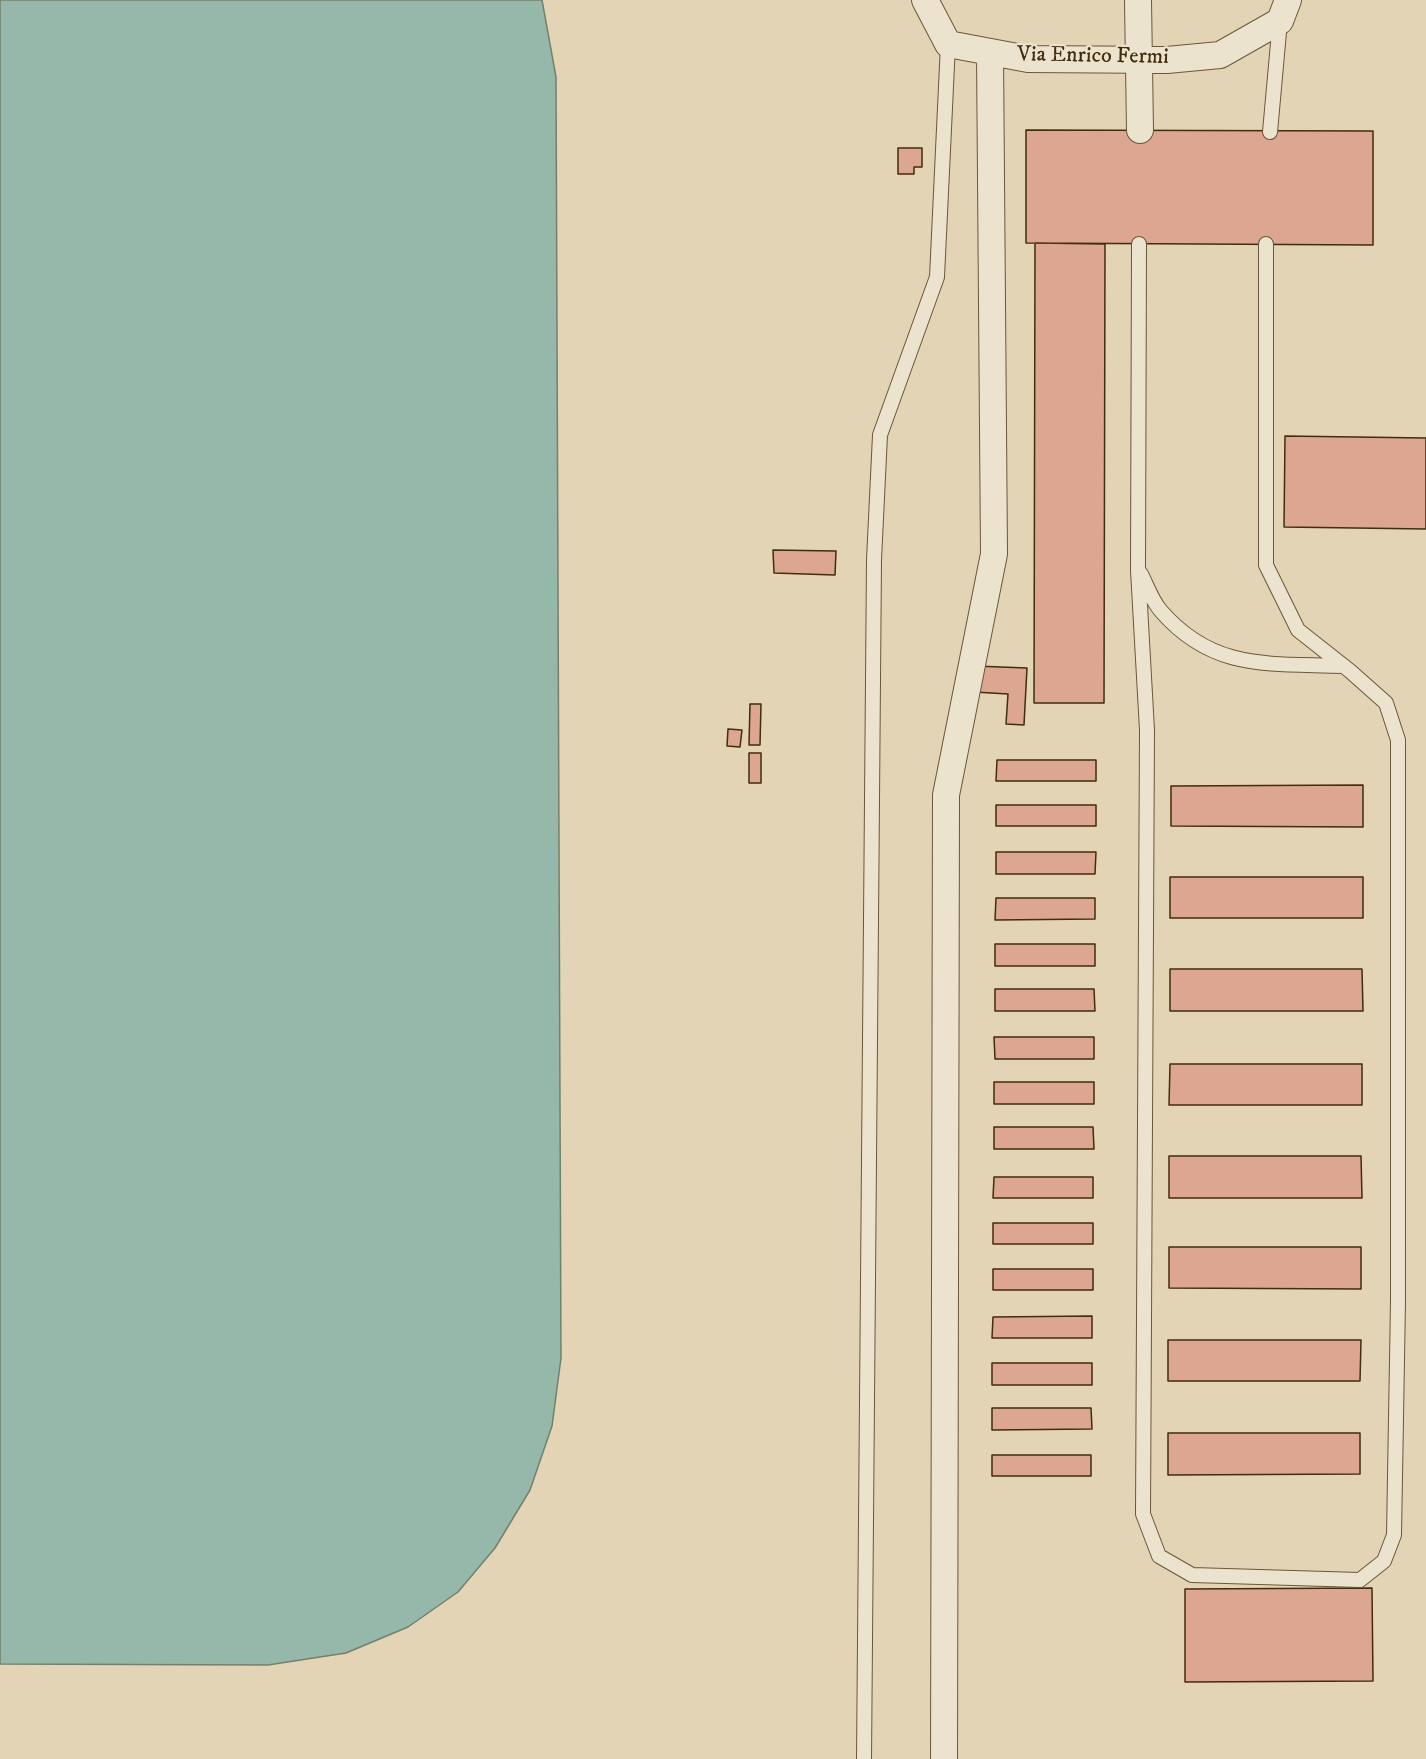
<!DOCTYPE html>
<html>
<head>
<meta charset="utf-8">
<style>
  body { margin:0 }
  canvas { display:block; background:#e2d4b4 }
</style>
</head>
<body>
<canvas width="1426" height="1759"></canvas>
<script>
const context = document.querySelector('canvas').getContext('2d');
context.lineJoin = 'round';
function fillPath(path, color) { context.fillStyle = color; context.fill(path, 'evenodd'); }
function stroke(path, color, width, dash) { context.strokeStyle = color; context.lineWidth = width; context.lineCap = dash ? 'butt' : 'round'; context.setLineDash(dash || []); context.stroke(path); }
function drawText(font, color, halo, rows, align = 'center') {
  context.font = font + ' "IM FELL DW Pica",serif'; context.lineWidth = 4.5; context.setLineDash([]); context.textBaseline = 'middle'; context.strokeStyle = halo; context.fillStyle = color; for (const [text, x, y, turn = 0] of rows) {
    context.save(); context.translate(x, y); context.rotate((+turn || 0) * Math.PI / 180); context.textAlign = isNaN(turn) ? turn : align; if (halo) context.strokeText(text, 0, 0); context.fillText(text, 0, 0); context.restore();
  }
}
const water = new Path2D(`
  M0,0H542L556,77L561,1358L552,1426L530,1490L495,1548L458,1592L408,1627L346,1653L268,1665L0,1664Z`);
fillPath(water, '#95b8aa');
stroke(water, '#74806c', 1.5);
const building = new Path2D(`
  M1026,130L1373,131V245L1026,243Z
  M898,148H922V167H914V174H898Z
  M1035,243L1105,244L1104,703H1034Z
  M1285,436L1426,438V529L1284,527Z
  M773,550L836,551L835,575L774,573Z
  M975,666L1027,668L1024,725L1006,724L1008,694L974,692Z
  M750,704H761L760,745H749Z
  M728,729L742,730L740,747L727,746Z
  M749,753H761V783H749Z
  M997,760H1096V781H996Z
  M1363,785V827L1171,826V786Z
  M996,805H1096V826H996Z
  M996,852H1096L1095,874H996Z
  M1170,877H1363V918H1170Z
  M996,898H1095V919L995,920Z
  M995,944H1095V966H995Z
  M1170,969H1362L1363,1011H1170Z
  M995,989H1094L1095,1011H995Z
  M994,1037H1094V1059H995Z
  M1170,1064H1362V1105H1169Z
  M994,1082H1094V1104H994Z
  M994,1127H1093L1094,1149H994Z
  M1169,1156H1361L1362,1198H1169Z
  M994,1177H1093V1198H993Z
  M993,1223H1093V1244H993Z
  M1169,1247H1361V1289L1169,1288Z
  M993,1269H1093V1290H993Z
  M1092,1316V1338H992L993,1317Z
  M1168,1340H1361L1360,1381H1168Z
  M992,1363H1092V1385H992Z
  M992,1408H1091L1092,1429L992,1430Z
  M1168,1433H1360V1474L1168,1475Z
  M992,1455H1091V1476H992Z
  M1372,1588L1373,1681L1185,1682V1589Z`);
fillPath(building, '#dca691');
stroke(building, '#422d0e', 1.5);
const service = new Path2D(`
  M1270,132L1280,21
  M1139,244L1138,570L1147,730L1143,1514L1159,1556L1192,1575L1360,1580L1384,1561L1394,1535L1398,1301V740L1386,703L1350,671L1298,630L1266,565V244
  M1141,574C1147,586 1152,601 1161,611C1214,672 1271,663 1344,666
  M864,1759L874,560L880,435L937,277L948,44`);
const minor = new Path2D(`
  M925,0L948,44L1028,59L1167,60L1220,55L1280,21L1288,0
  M1138,0L1140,130
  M944,1759L946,795L994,554L990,52`);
stroke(service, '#6a5738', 16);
stroke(minor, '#6a5738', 28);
stroke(service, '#ece3ce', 14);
stroke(minor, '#ece3ce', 26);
drawText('22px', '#422d0e', '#ece3ce', [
  ["Via Enrico Fermi",1093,57,1]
]);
</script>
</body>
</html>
